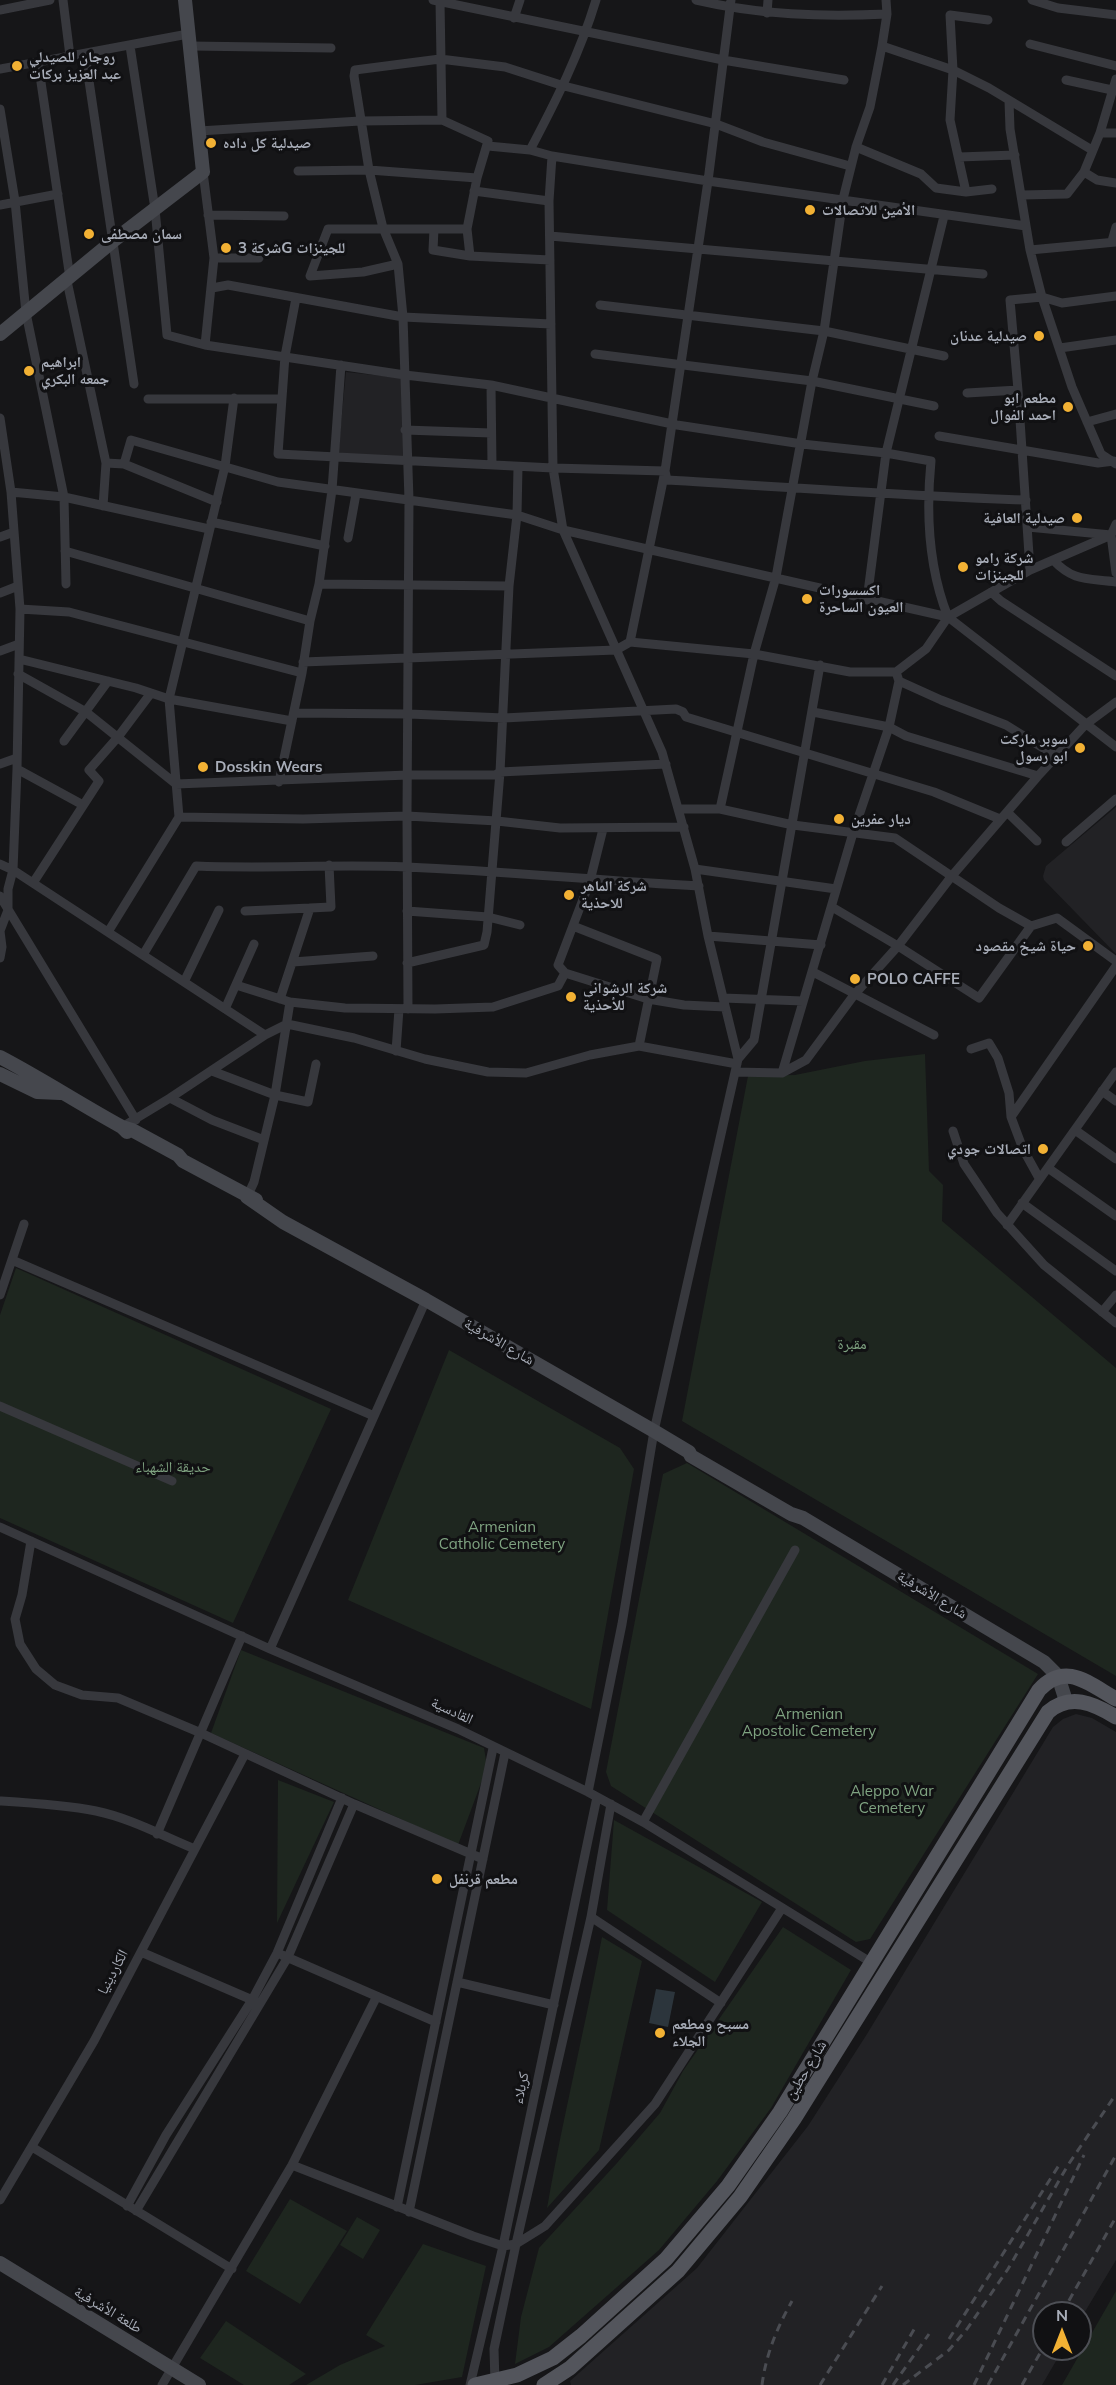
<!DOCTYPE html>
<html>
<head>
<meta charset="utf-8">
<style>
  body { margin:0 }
  #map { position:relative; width:1116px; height:2385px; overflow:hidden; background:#161618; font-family:Mulish,sans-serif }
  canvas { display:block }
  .north { position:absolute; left:1032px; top:2301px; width:60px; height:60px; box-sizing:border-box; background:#111113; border:2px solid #4d4f55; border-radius:50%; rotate:0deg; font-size:16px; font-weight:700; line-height:24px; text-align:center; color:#a8adb8 }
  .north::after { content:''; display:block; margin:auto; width:21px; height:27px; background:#f2b134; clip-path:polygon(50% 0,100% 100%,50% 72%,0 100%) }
</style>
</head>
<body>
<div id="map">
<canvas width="1116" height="2385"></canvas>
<div class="north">N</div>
</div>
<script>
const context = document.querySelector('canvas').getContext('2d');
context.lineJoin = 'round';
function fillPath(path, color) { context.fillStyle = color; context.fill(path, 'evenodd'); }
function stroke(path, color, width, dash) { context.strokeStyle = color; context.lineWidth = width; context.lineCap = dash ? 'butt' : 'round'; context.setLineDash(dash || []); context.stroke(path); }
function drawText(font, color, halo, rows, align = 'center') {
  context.font = font + ' Mulish,"Noto Naskh Arabic",sans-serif'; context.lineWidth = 6; context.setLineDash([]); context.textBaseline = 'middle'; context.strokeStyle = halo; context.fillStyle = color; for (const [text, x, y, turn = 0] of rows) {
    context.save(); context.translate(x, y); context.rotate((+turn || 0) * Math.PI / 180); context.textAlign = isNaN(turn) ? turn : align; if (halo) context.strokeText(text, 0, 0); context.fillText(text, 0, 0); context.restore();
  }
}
fillPath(new Path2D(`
  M346,372L402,378L406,459L338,456Z
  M1116,807V954L1044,880L1043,876L1046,866Z
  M1076,1714L1092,1718L1116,1732V2260L1080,2320V2313H1044V2349H1063L1042,2385H571L570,2381L697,2268L808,2126L867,2034L1053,1727L1063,1719Z`), '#222225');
fillPath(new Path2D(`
  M925,1054L929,1171L943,1185L942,1221L1116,1368V1676L682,1421L748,1076L795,1075L865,1061Z
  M16,1268L331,1409L233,1623L0,1518V1315Z
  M449,1350L620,1448L634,1469L591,1709L348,1600Z
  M687,1463L1038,1674L870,1939L856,1942L611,1786L606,1772L663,1474Z
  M241,1650L484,1748L487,1767L458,1845L211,1733Z
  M278,1780L334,1802L277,1923Z
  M614,1820L762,1902L715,1982L607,1910Z
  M783,1927L851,1970L771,2108L717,2181L659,2250L549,2347L515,2364L521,2317L539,2248L617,2163L660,2113L683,2071Z
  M602,1937L642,1961L599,2150L547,2208C563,2117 585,2028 602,1937Z
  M290,2199L347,2231L300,2304L246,2271Z
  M357,2217L380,2230L363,2259L340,2245Z
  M423,2244L486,2266L462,2377L415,2385H306L340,2365L385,2346L366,2335Z
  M1116,2291V2385H1062Z
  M226,2321L306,2374L289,2385H244L200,2358Z`), '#1e261f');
fillPath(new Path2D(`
  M656,1989L675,1992L668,2027L649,2023Z`), '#2c353c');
stroke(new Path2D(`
  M63,0L70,56
  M433,0L723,60L844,80
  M696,0C760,15 822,17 887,14
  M1032,0L1058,8L1116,15
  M440,1L442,120
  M0,10L50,0
  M767,13L768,0
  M514,18L520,0
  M1030,44L1116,66
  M130,46L155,209L167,335L205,345L405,375L491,385L677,425L802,444L886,453L931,461C926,512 929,569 948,617
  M191,46L331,48
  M882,46L953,70L989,88L1092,150
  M85,54L134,384
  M38,62L70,278
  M0,69L188,34
  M1066,80L1112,90
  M1009,101L1010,129L1030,250L1042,297L1072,387L1101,454L1116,464
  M0,109L15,201L26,313L64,497L66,584
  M199,131L360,121L442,120L488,141L477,178L467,229L470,256
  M1100,133H1116
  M488,146L530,150L552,156L708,181L1026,226
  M856,147L921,174L936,188L966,192L992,189
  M530,150C556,101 580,53 596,0
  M552,156L549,201L553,468L563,530L662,752L695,869L708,936L738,1059L654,1431L622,1624L588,1792
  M959,157L1015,155
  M298,171L369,170L477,178
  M203,172L214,258L205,345
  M1084,172L1097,180L1116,183
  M474,191L549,201
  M966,192L950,120L953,70L950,15L988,20
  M1022,195L1067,194L1084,172L1100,133L1116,79
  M0,205L58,194
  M208,215L284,216
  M434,229L433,250L470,256L550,260
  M550,236L983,274
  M1112,241L1116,227
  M1030,250L1116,242
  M214,258H259
  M398,264L363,272L310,276L328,229H467
  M67,281L106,463L103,506
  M212,288L228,285L403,317L551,324
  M296,298L285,356L278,454L553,468L665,471L667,480C786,487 906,496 1026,500
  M600,305L824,331L944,356
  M1060,348L1116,340
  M595,354L812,381L934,406
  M491,385L492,465
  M967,393L1018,390
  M148,399H281
  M0,418L11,492L64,497L209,529
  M1087,422L1116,414
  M405,430L491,433
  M939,436L1098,463L1114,461
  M106,463L124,464L131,440L278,482L517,515L563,530L948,617L1116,747
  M124,464L217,502
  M211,522L325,546
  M1028,527L1111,535L1116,573
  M0,537L14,532
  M348,538L356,494
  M65,551L310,621
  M1053,560C1074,582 1087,578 1116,582
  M1030,570L1018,390L1010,300L1042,297L1062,303L1116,296
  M319,584L509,586
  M991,592L1001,601L1116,676
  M0,593L18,586
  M867,600L886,453L944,216
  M20,609L69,612L302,673
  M630,642L754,654L850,672H896
  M0,651L19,644
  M19,659L136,688L169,699L292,721
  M303,662L616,650L630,642L665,471L708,181L731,0
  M18,674L86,712L176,784L408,775H495L500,772L666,764
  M899,681L941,700L1006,725L1056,756
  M813,712L889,727L906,736L1038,776
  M294,713L409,714L504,718L676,709L683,712L686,717L934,792L1000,819
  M64,741L108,681
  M0,764L17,758
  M17,769L83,805
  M279,782L302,673L310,621L319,584L332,490L341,365
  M679,809H720L793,825L895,838L999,908L1031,926L1057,918L1116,961
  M720,809L754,654L776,577L812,381L824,331L843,199L856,147L870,107L882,46L887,14L886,0
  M1007,812L1037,841
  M179,817L303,819L407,816L497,821L560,828L684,827
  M1066,842L1116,799
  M0,864L13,870L265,1035
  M695,869L836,889
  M33,883L99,781L89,770L118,737L151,693
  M0,896L136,1120
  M832,907L898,946L979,998L1031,926
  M245,911L310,908
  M407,911L488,917L520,925
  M573,926L657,959L639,1046
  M108,932L179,817L169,699L225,466L234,398
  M708,936L821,945
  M143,955L196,866C267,869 336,864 407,867C504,871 601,881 699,886
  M0,958L2,947L0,931L8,910V889L13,870L17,769L20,609L11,492
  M293,962L373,956
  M407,963L484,945L487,932L500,772L509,586L517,515L518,467
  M813,972L934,1035
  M565,973L558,965L590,881L603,829
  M184,982L219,910
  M236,985L290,1002L345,1008L435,1009L493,1007L558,986L565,973L648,999L684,1005L725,1007
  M723,998L803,1001
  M280,999L310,908L331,907L329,865
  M225,1009L254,944
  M408,1009L407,816L409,500L403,317L398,264L383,228L369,170L354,76L355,70L440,59L505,67L564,86L716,124L763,142L850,166
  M971,1049L989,1043L998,1058L1009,1093L1011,1117L1023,1149L1039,1178
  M396,1051L399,1009
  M738,1059L754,1040L820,665
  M212,1071L275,1095L308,1102L316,1064
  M735,1072L782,1073L853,833L889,727L899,681L896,672L926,649L948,617L1030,570L1111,535L1116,524
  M782,1073L806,1060L854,995L898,946L951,877L1038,776L1085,725L1116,702
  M1102,1091L1116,1101
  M170,1098L212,1120L264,1140
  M1011,1117L1116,966
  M122,1127L170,1098L265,1035L287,1024L354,1038L425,1059L488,1072L526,1073L590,1055L639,1046L737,1064
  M1075,1130L1116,1159
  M953,1131L964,1164L997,1213L1044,1265L1116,1323
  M1048,1168L1116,1216
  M247,1197L254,1182L275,1095L290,1002
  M1022,1203L1116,1271
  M1007,1225L1116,1072
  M12,1260L374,1416
  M0,1295L24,1224
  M1102,1312L1116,1295
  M0,1406L172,1481
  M0,1527L270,1649L458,1729L588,1792L643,1822L872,1963
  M31,1541L22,1595L15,1619L20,1644L36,1669L55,1685L82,1695L118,1698L201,1733L354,1804L483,1859
  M270,1649L426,1300
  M0,1801C32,1803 65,1805 96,1811C130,1818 163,1836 195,1849
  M643,1822L795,1550
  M157,1834L242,1636
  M591,1917L721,2003
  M141,1952L257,2002
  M282,1955L436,2022
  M457,1982L554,2005
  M32,2147L232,2269
  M292,2165L473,2236L503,2246L516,2244L545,2226L655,2104L782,1908
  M0,2200L94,2041L245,1754
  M127,2206L166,2135L252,2000L277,1953L342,1798
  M397,2207L493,1748
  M136,2211L288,1957L354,1804
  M409,2212L505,1753
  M495,2383L494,2349L516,2244L591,1917L611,1804
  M162,2385L292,2165L377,1996
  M470,2385L503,2246L597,1797`), '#37383d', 9);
stroke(new Path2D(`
  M0,334L113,241L203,172L185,0
  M0,1057C42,1079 80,1104 122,1127L127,1132
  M0,1074L37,1092L60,1093
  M122,1127L132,1130L178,1155L183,1161L256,1200
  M247,1197L283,1222L426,1300L654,1431L689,1452L691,1456L791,1514L803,1518L1044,1662L1058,1676L1066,1701
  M0,2263L199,2385`), '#45474d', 14);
stroke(new Path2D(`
  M475,2385L517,2375L553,2358L581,2336L666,2259L728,2186L780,2112L1039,1690C1066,1661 1089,1684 1116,1699
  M544,2385L570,2368L678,2271L740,2197L794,2119L1048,1712C1070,1693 1093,1703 1116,1717`), '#53555c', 15);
stroke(new Path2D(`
  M1062,2313L1116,2217
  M949,2339L1061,2162
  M762,2385C766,2354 777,2328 792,2301
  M820,2385L882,2286
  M882,2385L916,2326
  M893,2385L929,2334
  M903,2385L949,2350L967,2329L1008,2269L1068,2165L1116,2094
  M974,2385L1084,2155
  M988,2385L1116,2155
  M1022,2385L1044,2346`), '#4a4c52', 3, [8, 6]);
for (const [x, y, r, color] of [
  [17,66,6,"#f2b134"],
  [211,143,6,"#f2b134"],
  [810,210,6,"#f2b134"],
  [89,234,6,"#f2b134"],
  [226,248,6,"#f2b134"],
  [1039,336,6,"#f2b134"],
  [29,371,6,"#f2b134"],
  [1068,407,6,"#f2b134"],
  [1077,518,6,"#f2b134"],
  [963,567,6,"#f2b134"],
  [807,599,6,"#f2b134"],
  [1080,748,6,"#f2b134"],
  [203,767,6,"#f2b134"],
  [839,819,6,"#f2b134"],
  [569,895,6,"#f2b134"],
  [1088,946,6,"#f2b134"],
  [855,979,6,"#f2b134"],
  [571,997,6,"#f2b134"],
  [1043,1149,6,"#f2b134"],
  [437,1879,6,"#f2b134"],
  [660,2033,6,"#f2b134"]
]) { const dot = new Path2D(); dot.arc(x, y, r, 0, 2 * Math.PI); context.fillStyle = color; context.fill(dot); stroke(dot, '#111113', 2); }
drawText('bold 15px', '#a8adb8', '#111113', [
  ["روجان للصيدلي",29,57],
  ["عبد العزيز بركات",29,74],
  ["صيدلية كل داده",223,143],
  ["الأمين للاتصالات",822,210],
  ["سمان مصطفى",101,234],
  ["شركة 3G للجينزات",238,248],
  ["صيدلية عدنان",1027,336,"right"],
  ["ابراهيم",41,362],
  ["جمعه البكري",41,379],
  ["مطعم ابو",1056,398,"right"],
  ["احمد الفوال",1056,415,"right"],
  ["صيدلية العافية",1065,518,"right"],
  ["شركة رامو",975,558],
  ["للجينزات",975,575],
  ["اكسسورات",819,590],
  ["العيون الساحرة",819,607],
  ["سوبر ماركت",1068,739,"right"],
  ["ابو رسول",1068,756,"right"],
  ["Dosskin Wears",215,767],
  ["ديار عفرين",851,819],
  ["شركة الماهر",581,886],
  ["للاحذية",581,903],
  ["حياة شيخ مقصود",1076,946,"right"],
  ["POLO CAFFE",867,979],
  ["شركة الرشواني",583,988],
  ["للأحذية",583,1005],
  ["اتصالات جودي",1031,1149,"right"],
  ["مطعم قرنفل",449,1879],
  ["مسبح ومطعم",672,2024],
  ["الجلاء",672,2041]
], 'left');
drawText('15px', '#a8adb8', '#111113', [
  ["شارع الأشرفية",499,1342,30],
  ["شارع الأشرفية",932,1595,31],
  ["القادسية",452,1711,25],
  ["الكاردينيا",113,1972,-62],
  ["شارع حطين",806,2070,-59],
  ["كربلاء",521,2088,-78],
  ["طلعة الأشرفية",108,2310,31]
]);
drawText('15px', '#7fa381', '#111113', [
  ["مقبرة",852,1344],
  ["حديقة الشهباء",173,1467],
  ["Armenian",502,1527],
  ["Catholic Cemetery",502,1544],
  ["Armenian",809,1714],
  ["Apostolic Cemetery",809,1731],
  ["Aleppo War",892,1791],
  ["Cemetery",892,1808]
]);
</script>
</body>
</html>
